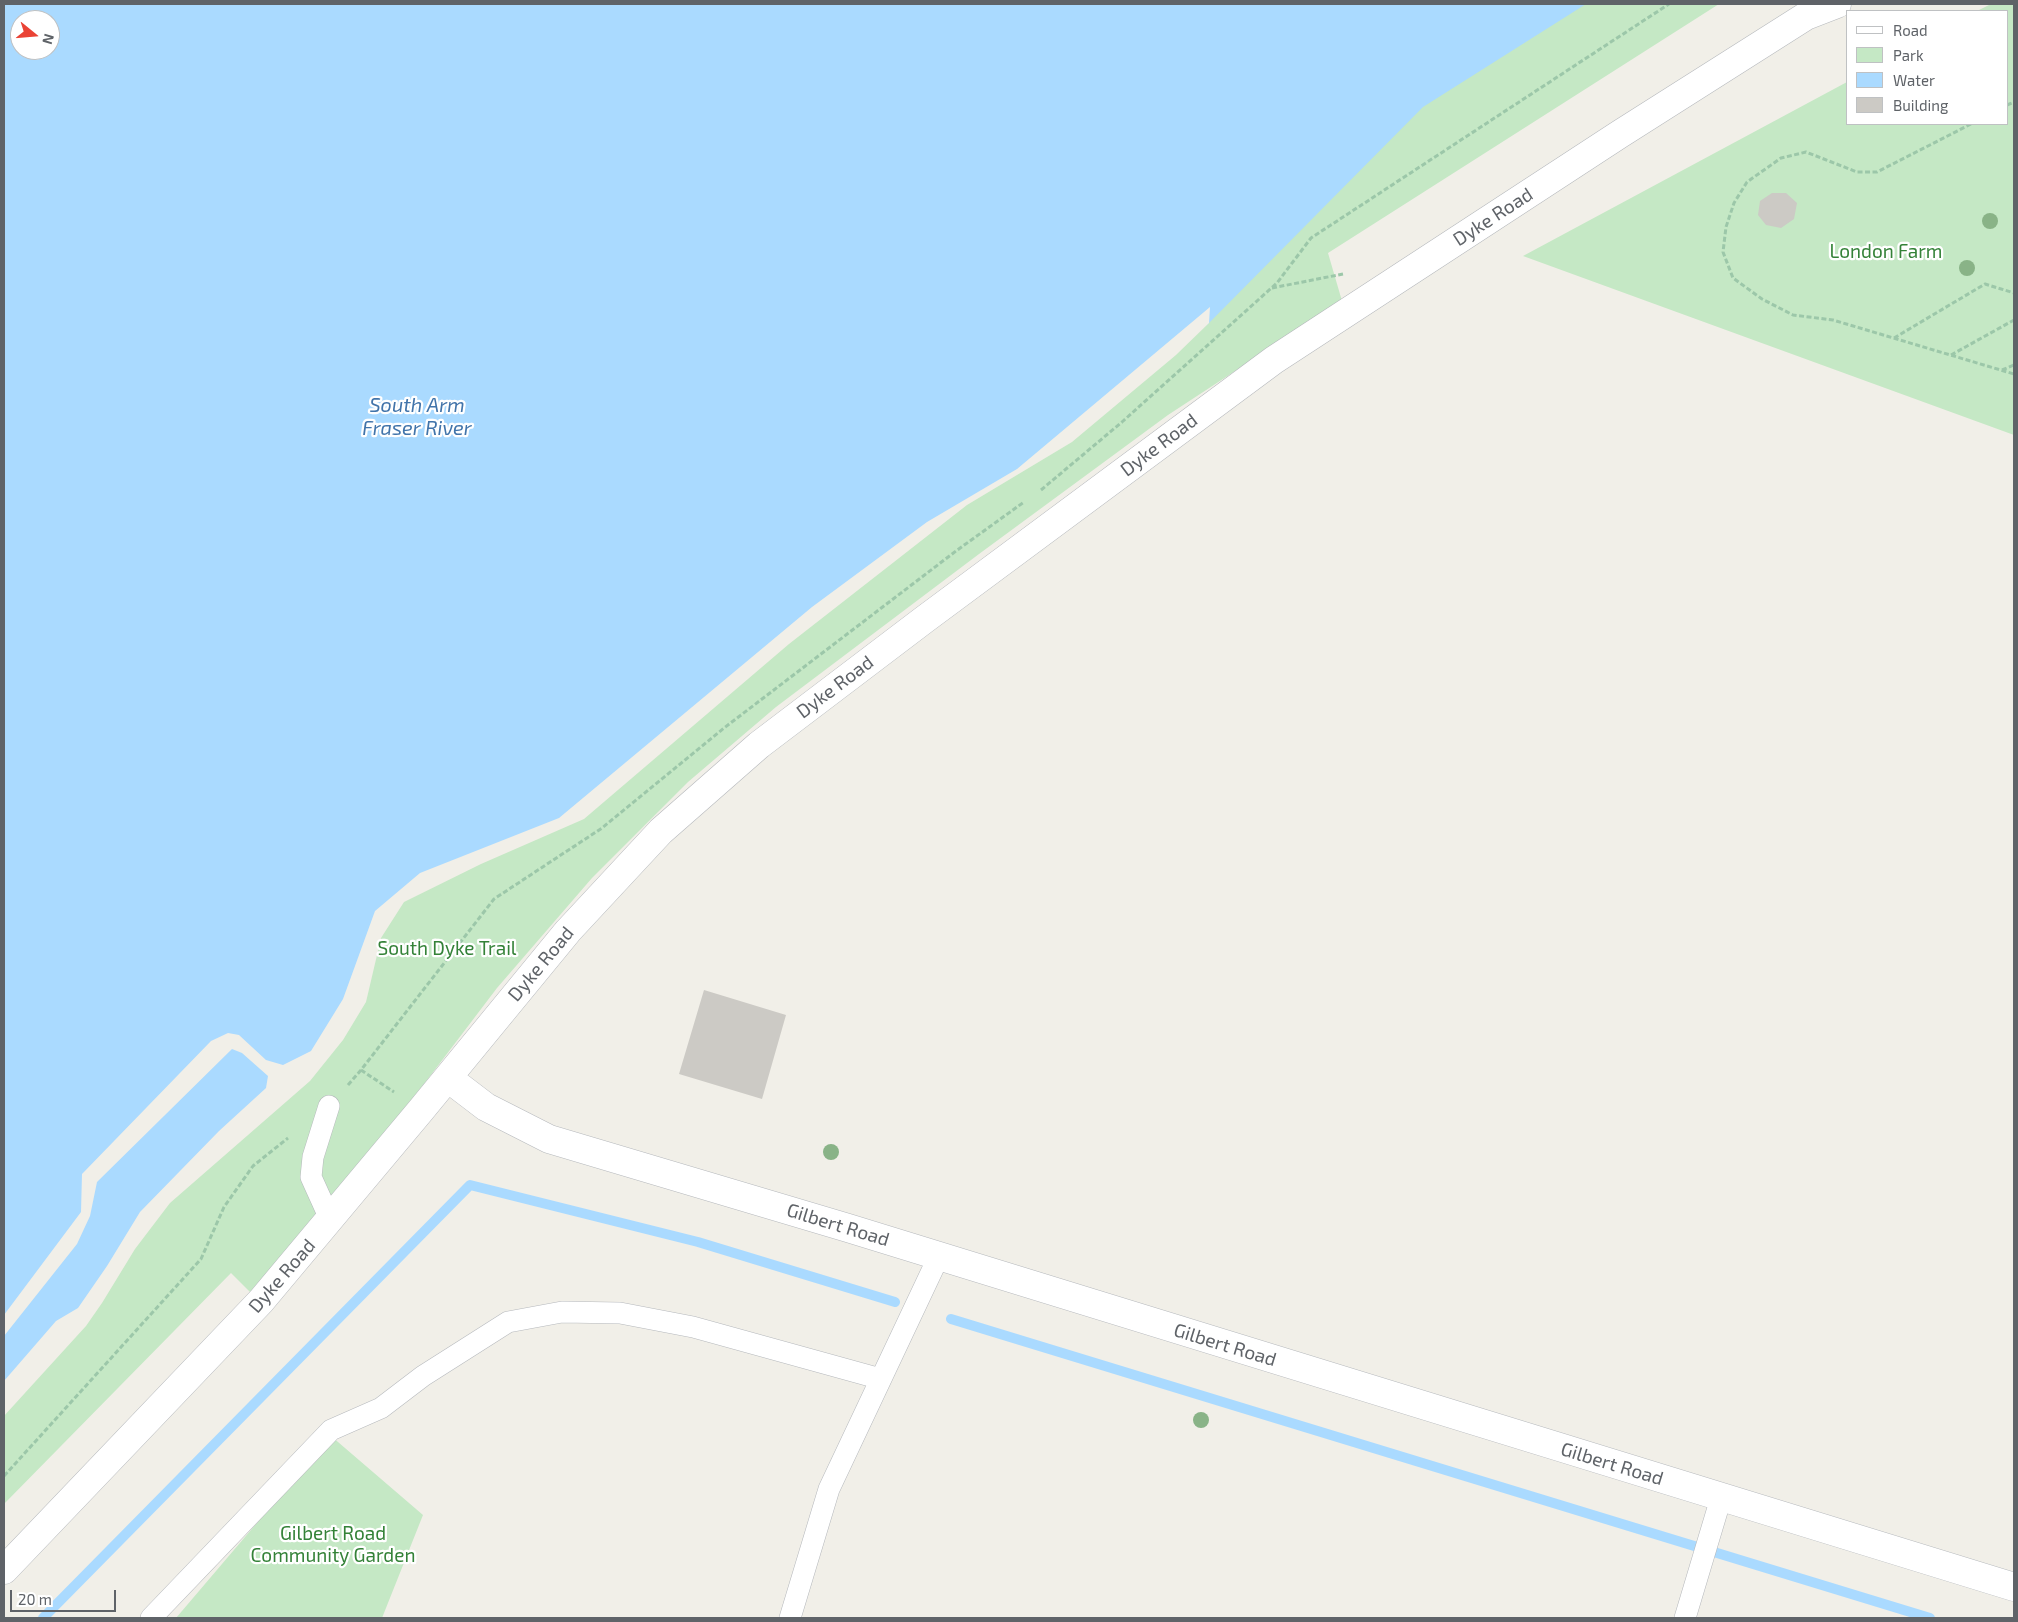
<!DOCTYPE html>
<html>
<head>
<meta charset="utf-8">
<style>
  body { margin:0 }
  #map { position:relative; width:2018px; height:1622px; overflow:hidden; background:#f1efe8; font-family:"Exo 2",sans-serif }
  canvas { display:block }
  .frame { position:absolute; inset:0; border:5px solid #5f6368; pointer-events:none }
  .legend { position:absolute; left:1846px; top:10px; width:162px; height:115px; box-sizing:border-box; background:#fff; border:1px solid #bfc1c3; margin:0; padding:6px 9px; list-style:none; font-size:15px; color:#5f6368 }
  .legend li { display:flex; align-items:center; gap:10px; height:25px }
  .legend b { width:25px; border:1px solid #bfc1c3 }
  .north { position:absolute; left:10px; top:10px; width:50px; height:50px; box-sizing:border-box; background:#fff; border:1px solid #bfc1c3; border-radius:50%; rotate:107deg; font-size:14px; font-weight:700; line-height:20px; text-align:center; color:#5f6368 }
  .north::after { content:''; display:block; margin:auto; width:18px; height:22px; background:#ea4335; clip-path:polygon(50% 0,100% 100%,50% 72%,0 100%) }
  .scale { position:absolute; left:10px; top:1590px; width:106px; height:22px; box-sizing:border-box; border:2px solid #5f6368; border-top:0; padding-left:6px; font-size:15px; line-height:18px; white-space:nowrap; color:#5f6368; -webkit-text-stroke:4px #fff; paint-order:stroke }
</style>
</head>
<body>
<div id="map">
<canvas width="2018" height="1622"></canvas>
<div class="frame"></div>
<ul class="legend">
<li><b style="height:6px;background:#fff"></b>Road</li>
<li><b style="height:14px;background:#c5e8c5"></b>Park</li>
<li><b style="height:14px;background:#aadaff"></b>Water</li>
<li><b style="height:14px;background:#cccac5"></b>Building</li>
</ul>
<div class="north">N</div>
<div class="scale">20 m</div>
</div>
<script>
const context = document.querySelector('canvas').getContext('2d');
context.lineJoin = 'round';
function fillPath(path, color) { context.fillStyle = color; context.fill(path, 'evenodd'); }
function stroke(path, color, width, dash) { context.strokeStyle = color; context.lineWidth = width; context.lineCap = dash ? 'butt' : 'round'; context.setLineDash(dash || []); context.stroke(path); }
function drawText(font, color, halo, rows, align = 'center') {
  context.font = font + ' "Exo 2",sans-serif'; context.lineWidth = 4.5; context.setLineDash([]); context.textBaseline = 'middle'; context.strokeStyle = halo; context.fillStyle = color; for (const [text, x, y, turn = 0] of rows) {
    context.save(); context.translate(x, y); context.rotate((+turn || 0) * Math.PI / 180); context.textAlign = isNaN(turn) ? turn : align; if (halo) context.strokeText(text, 0, 0); context.fillText(text, 0, 0); context.restore();
  }
}
fillPath(new Path2D(`
  M948,4H1719L1328,253L1342,301L1168,415L979,554L776,707L688,782L592,878L497,988L424,1084L322,1210L250,1292L231,1273L4,1504V1414L168,1201L311,1051Z
  M1991,4H2014V435L1523,256L1847,82V124H2007V11H1977Z
  M331,1436L423,1515L382,1618H176Z`), '#c5e8c5');
fillPath(new Path2D(`
  M4,4H1586L1423,107L1209,323L1070,440L966,503L788,642L582,818L480,861L402,900L379,937L364,1001L168,1201L4,1414ZM20,20H50V50H20Z`), '#aadaff');
fillPath(new Path2D(`
  M1210,307L1209,323L1176,355L1072,442L967,505L789,644L584,819L481,864L404,902L381,938L366,1002L343,1040L310,1081L170,1203L135,1249L102,1303L86,1326L4,1416V1381L56,1321L78,1308L107,1266L140,1212L219,1131L266,1088L268,1076L242,1053L232,1049L97,1182L90,1216L77,1244L4,1336V1315L81,1212L82,1174L211,1041L228,1033L239,1035L266,1060L283,1065L311,1051L343,999L375,911L420,873L559,818L812,607L927,522L1017,469Z`), '#f1efe8');
stroke(new Path2D(`
  M951,1319L1930,1618
  M43,1618L470,1185L698,1242L895,1302`), '#aadaff', 10);
fillPath(new Path2D(`
  M1772,193H1786L1797,203L1794,219L1781,228L1766,225L1758,215L1760,201Z
  M704,990L786,1015L762,1099L679,1074Z`), '#cccac5');
const service = new Path2D(`
  M329,1106L313,1157L311,1177L330,1219
  M151,1618L331,1430L381,1408L423,1376L508,1322L562,1312L620,1313L693,1327L881,1379
  M790,1618L829,1489L939,1256
  M1685,1618L1721,1498`);
const minor = new Path2D(`
  M448,1078L486,1107L549,1139L848,1228L2014,1587
  M4,1570L261,1301L421,1110L568,931L661,831L759,745L925,619L1274,360L1620,134L1806,16L1837,4`);
stroke(service, '#b5b8bc', 22);
stroke(minor, '#b5b8bc', 29);
stroke(new Path2D(`
  M2007,105L2014,102
  M1971,124L1877,172H1857L1806,152L1781,158L1747,182L1734,203L1726,227L1723,252L1733,278L1762,299L1793,315L1833,320L2014,374
  M1272,288L1343,274
  M1894,338L1985,284L2014,293
  M1951,355L2014,320
  M2002,370L2014,365
  M1041,490L1122,422L1277,283L1311,238L1669,4
  M361,1070L394,1092
  M348,1085L361,1070L494,899L602,828L724,728L956,551L1024,502
  M4,1476L201,1259L224,1207L253,1166L288,1138`), '#9cc7a9', 3, [5, 2.5]);
stroke(service, '#fff', 21);
stroke(minor, '#fff', 28);
context.fillStyle = '#89b387';
for (const [x, y] of [
  [1990,221],
  [1967,268],
  [831,1152],
  [1201,1420]
]) { context.beginPath(); context.arc(x, y, 8, 0, 2 * Math.PI); context.fill(); }
drawText('19px', '#5f6368', '#fff', [
  ["Dyke Road",1493,217,-33],
  ["Dyke Road",1159,445,-37],
  ["Dyke Road",835,687,-37],
  ["Dyke Road",541,964,-50],
  ["Gilbert Road",838,1225,17],
  ["Dyke Road",282,1276,-49],
  ["Gilbert Road",1225,1345,17],
  ["Gilbert Road",1612,1464,17]
]);
drawText('19px', '#348238', '#fff', [
  ["London Farm",1886,252],
  ["South Dyke Trail",447,949],
  ["Gilbert Road",333,1534],
  ["Community Garden",333,1556]
]);
drawText('italic 20px', '#4174aa', '#fff', [
  ["South Arm",417,405],
  ["Fraser River",417,428]
]);
</script>
</body>
</html>
